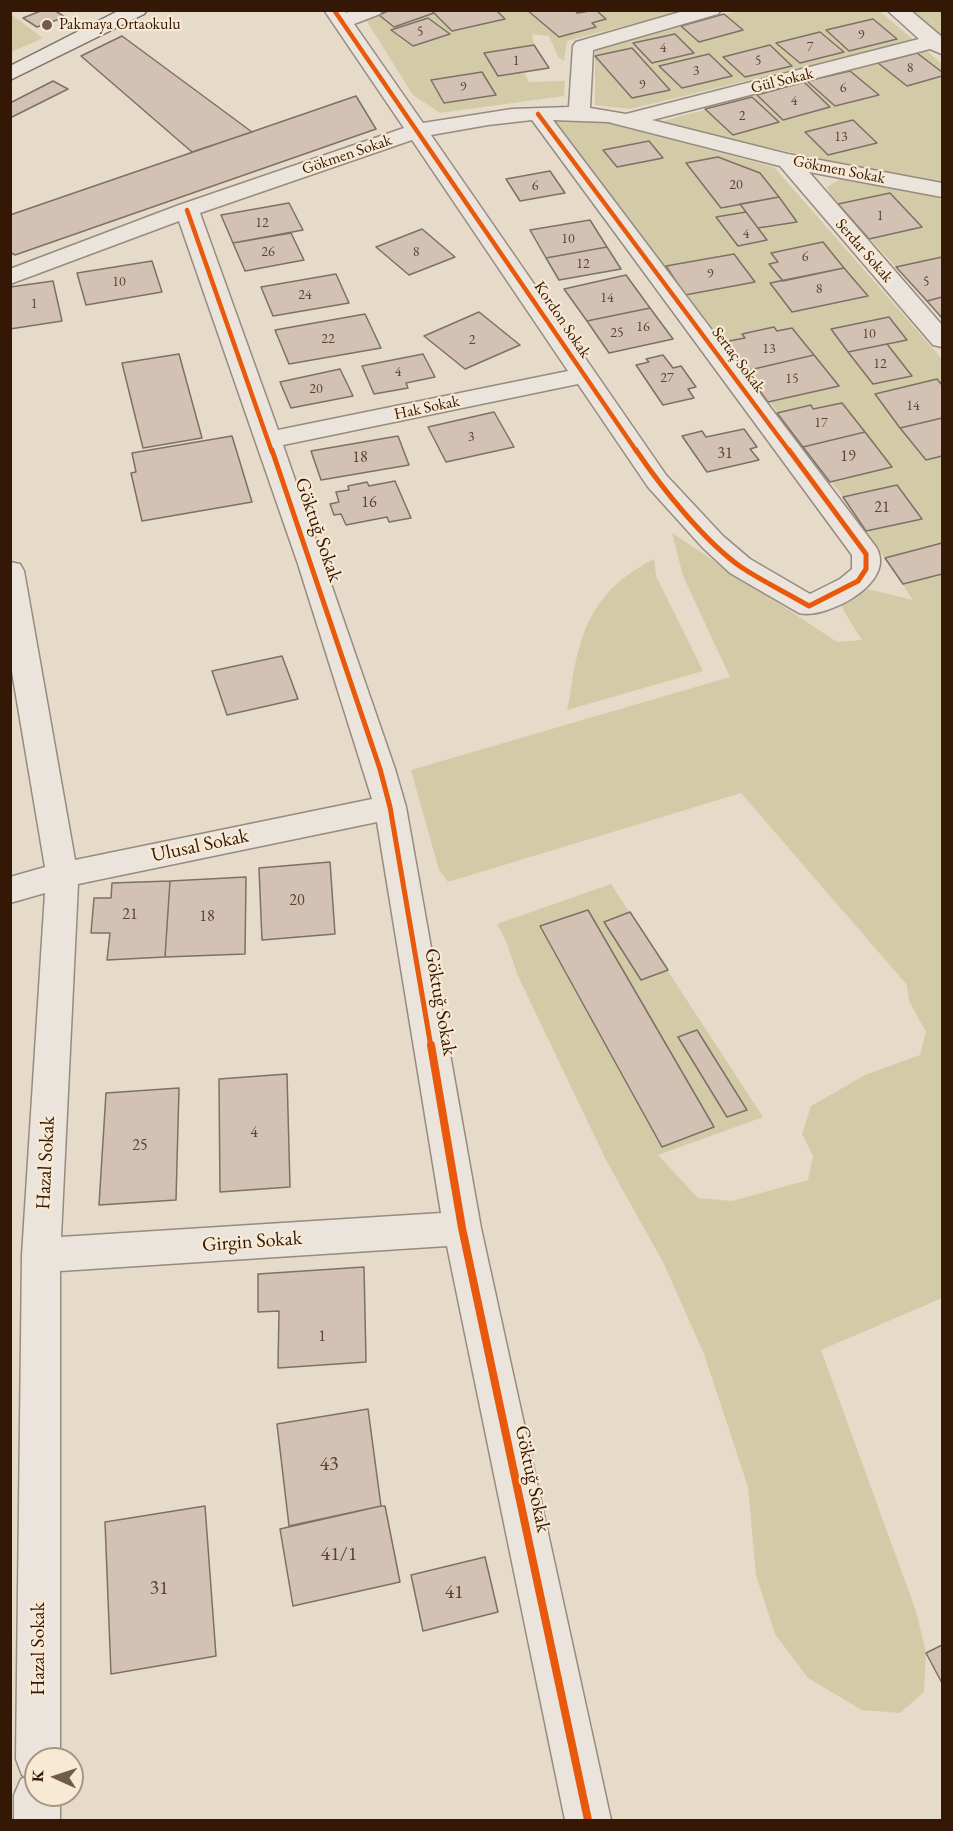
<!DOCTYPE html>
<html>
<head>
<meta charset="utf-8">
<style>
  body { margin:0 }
  #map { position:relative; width:953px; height:1831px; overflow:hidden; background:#e6dac9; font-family:"EB Garamond",serif }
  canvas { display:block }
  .frame { position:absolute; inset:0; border:12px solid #341705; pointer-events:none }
  .north { position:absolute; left:24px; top:1747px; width:60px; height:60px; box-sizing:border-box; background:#f7e9d3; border:2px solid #a99581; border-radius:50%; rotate:273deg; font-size:16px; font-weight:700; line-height:24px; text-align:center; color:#341705 }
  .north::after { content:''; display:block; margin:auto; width:21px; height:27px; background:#725b4a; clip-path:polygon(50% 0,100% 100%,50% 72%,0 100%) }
</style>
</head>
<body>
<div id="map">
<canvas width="953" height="1831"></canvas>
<div class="frame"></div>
<div class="north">K</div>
</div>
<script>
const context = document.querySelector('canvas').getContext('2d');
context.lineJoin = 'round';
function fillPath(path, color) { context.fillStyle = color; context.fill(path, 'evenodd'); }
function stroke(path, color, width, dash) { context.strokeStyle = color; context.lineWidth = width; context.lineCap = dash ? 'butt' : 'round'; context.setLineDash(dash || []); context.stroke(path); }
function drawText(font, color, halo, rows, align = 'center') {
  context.font = font + ' "EB Garamond",serif'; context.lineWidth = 4.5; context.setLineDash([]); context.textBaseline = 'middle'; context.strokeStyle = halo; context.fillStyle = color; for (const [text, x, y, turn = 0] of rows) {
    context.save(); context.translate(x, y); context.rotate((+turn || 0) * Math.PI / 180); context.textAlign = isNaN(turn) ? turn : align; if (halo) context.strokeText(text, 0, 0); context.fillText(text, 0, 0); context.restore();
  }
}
fillPath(new Path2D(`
  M390,10L681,11L567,41L564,61L558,57L549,36L532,34L534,45L549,68L524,73L529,82L565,81L564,96L440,113L413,95L366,20Z
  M738,11H879L914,40L630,109L595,105V49Z
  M910,11H942V35Z
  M11,14L40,36L43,38L11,52V30L13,28L11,26Z
  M926,50L942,64V185L679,128L665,124L663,121Z
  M568,120L608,123L774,167L942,359V1298L821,1350L916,1611L926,1653L924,1692L900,1713L862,1710L808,1678L775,1634L756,1575L748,1487L704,1354L664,1264L606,1160L518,976L506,941L497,924L611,884L763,1117L658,1155L698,1198L732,1201L808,1180L813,1156L802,1134L811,1106L865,1075L920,1055L926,1032L909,1001L907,985L741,793L448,882L439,870L411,770L730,677L683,576L672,533L837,642L862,640L845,613L840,601L868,589L913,600L843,497L554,122Z
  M855,177L930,194L942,200V318L831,196L827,187L842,178Z
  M654,559L656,576L703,671L567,710C571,695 571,680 575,665C586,612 607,583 654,559Z`), '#d3cba7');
const building = new Path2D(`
  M43,10H54L65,17L37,27L23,18Z
  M390,10H431L434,13L394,27L379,15Z
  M496,10L505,19L452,31L432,11Z
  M527,10H575L577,13L596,10L606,19L592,23L596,27L559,37Z
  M724,14L743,30L699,42L681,26Z
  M428,18L450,34L413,46L391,30Z
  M873,19L897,39L849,51L826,30Z
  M820,32L844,52L800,63L776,43Z
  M675,34L694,53L652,63L633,43Z
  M122,36L252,132L192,152L81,56Z
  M534,45L549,68L498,76L484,53Z
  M770,45L792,66L745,77L723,57Z
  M632,48L670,90L632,98L595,56Z
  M917,53L942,72V76L907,86L878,63Z
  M709,54L732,76L682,88L659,66Z
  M850,71L879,95L835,106L807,81Z
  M482,72L496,95L444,103L431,80Z
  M53,81L68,89L10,118V103Z
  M804,82L830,107L783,120L757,95Z
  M356,96L376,129L15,255L10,252V215Z
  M752,97L779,122L733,135L705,109Z
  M853,120L877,143L828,155L805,132Z
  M649,141L663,158L617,167L603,150Z
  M718,157L760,173L779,197L721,208L686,163Z
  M550,171L565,193L520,201L506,179Z
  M890,193L922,227L869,239L838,204Z
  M779,197L797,222L758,228L740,204Z
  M289,203L303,230L233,243L221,215Z
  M746,212L767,240L738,246L716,217Z
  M590,220L607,247L546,258L530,230Z
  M422,229L455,257L409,275L376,247Z
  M291,233L304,260L245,271L233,243Z
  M823,242L844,268L783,281L769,264L778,262L771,253Z
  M607,247L621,269L559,280L546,258Z
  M734,254L755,282L685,295L666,266Z
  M942,257V297L927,301L896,267Z
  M152,261L162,292L86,305L77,273Z
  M844,268L868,296L792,312L770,283Z
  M336,274L349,303L273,316L261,287Z
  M626,275L650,308L587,321L564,289Z
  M53,281L62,321L10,329V287Z
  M942,297V318L927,301Z
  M650,308L673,339L609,353L587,321Z
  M479,312L520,345L465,369L424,336Z
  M365,314L381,348L289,364L275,330Z
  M889,317L907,340L848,352L831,329Z
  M774,327L777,331L792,328L814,355L745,371L723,342L745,338L742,334Z
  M887,344L912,376L873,384L848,352Z
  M179,354L202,438L143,448L122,363Z
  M423,354L435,377L406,383L408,388L374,394L362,366Z
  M663,355L673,368L681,366L696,387L688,389L694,398L663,405L636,365L649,362L646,359Z
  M814,355L839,386L768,402L745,371Z
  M340,369L353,396L291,408L280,382Z
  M937,379L942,385V418L900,428L875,394Z
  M842,403L865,432L803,447L777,413L811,405L813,409Z
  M494,412L514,447L446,462L428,427Z
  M942,418V456L926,460L900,428Z
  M744,429L757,447L750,449L759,460L707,472L682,436L702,431L706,437Z
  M865,432L892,467L830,482L803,447Z
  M232,436L252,502L142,521L131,473L136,472L132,453Z
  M398,436L409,465L321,480L311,451Z
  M395,481L411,518L389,522L387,517L346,525L341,514L334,515L330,504L339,502L336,492L349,490L348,486L367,482L369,486Z
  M897,485L922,519L866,531L843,497Z
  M942,543V574L903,584L885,558Z
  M282,656L298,699L227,715L212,671Z
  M330,862L335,934L262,940L259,868Z
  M246,877L245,954L165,957L170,881Z
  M170,881L165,957L107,960L110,933H91L94,898H111L112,883Z
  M588,910L714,1127L662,1147L540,926Z
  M630,912L668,970L641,980L604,922Z
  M697,1030L747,1110L727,1117L678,1037Z
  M287,1074L290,1187L220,1192L219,1079Z
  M179,1088L176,1200L99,1205L106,1093Z
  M364,1267L366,1362L278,1368L279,1311L258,1312V1274Z
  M368,1409L381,1506L289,1526L277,1424Z
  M205,1506L216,1656L111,1674L105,1522Z
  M381,1506H385L400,1582L293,1606L280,1529Z
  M485,1557L498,1612L423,1631L411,1575Z
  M942,1645V1683L926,1653Z`);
fillPath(building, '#d3c2b4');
stroke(building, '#7c7165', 1.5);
const minor = new Path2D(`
  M324,10H344L346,13L353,10H383L380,14L354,24L423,123L512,109L569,107L573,46L576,42L687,10H721L718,14L593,50L590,108L626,114L919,39L887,10H910L942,37V54L930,49L652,120L788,154L942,183V197L809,172L942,325V347L933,345L780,166L608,122L553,120L876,547C898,583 825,620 799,613L730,573L703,548L648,487L578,384L283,445L395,769L406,807L481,1228L611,1820H565L447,1246L60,1271V1759H36V1795H60V1820H14V1795L21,1779L26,1777L22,1775L16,1759L22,1255L45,893L10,903V877L45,867L10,660V562L20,564L24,571L75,860L372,799L298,564L179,221L10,284V269L179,205L404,128ZM532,120L852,555V569L840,579L810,594L750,559L723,536L666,475L431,135L488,125ZM412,140L568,371L278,430L200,213ZM377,822L441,1213L61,1237L78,884Z`);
const secondary = new Path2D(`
  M120,10H147L144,14L10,80V66Z`);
stroke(minor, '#968b7f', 3);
stroke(secondary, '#7c7165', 3);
fillPath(minor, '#eae4dc');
fillPath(secondary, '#eae4dc');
stroke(new Path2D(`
  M334,10L637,452
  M538,114L790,452
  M187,210L272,452`), '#e8590c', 4.5);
stroke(new Path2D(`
  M272,450L380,769L390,807L431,1047
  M636,450C661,487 705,542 741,567C762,581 787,593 809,606L858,581L866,569V554L789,450`), '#e8590c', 5);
stroke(new Path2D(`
  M431,1045L462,1228L588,1820`), '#e8590c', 8);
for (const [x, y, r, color] of [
  [47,25,6,"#725b4a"]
]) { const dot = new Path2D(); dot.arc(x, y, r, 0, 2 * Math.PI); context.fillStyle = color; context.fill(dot); stroke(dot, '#f7e9d3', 2); }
drawText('14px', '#5c4231', null, [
  ["5",420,32],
  ["9",861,35],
  ["7",810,47],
  ["4",663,48],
  ["1",516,61],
  ["5",758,61],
  ["8",910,68],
  ["3",696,71],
  ["9",642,85],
  ["9",463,87],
  ["6",843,88],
  ["4",794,101],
  ["2",742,116],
  ["13",841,137],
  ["20",736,185],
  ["6",535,186],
  ["1",880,216],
  ["12",262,223],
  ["4",746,234],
  ["10",568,239],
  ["26",268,252],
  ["8",416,252],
  ["6",805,257],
  ["12",583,264],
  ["9",710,274],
  ["10",119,282],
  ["5",926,282],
  ["8",819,289],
  ["24",305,295],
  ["14",607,298],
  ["1",34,304],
  ["16",643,327],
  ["25",617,333],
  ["10",869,334],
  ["22",328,339],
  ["2",472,340],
  ["13",769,349],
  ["12",880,364],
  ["4",398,372],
  ["27",667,378],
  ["15",792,379],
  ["20",316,389],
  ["14",913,406],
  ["17",821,423],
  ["3",471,437]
]);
drawText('16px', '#341705', '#f7e9d3', [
  ["Pakmaya Ortaokulu",59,25]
], 'left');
drawText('16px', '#341705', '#f7e9d3', [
  ["Gül Sokak",782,81,-14],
  ["Gökmen Sokak",347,155,-19],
  ["Gökmen Sokak",839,170,11],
  ["Serdar Sokak",864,251,49],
  ["Kordon Sokak",562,320,56],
  ["Sertaç Sokak",738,360,53],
  ["Hak Sokak",427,408,-12]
]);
drawText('16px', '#5c4231', null, [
  ["31",725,454],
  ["19",848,457],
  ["18",360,458],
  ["16",369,503],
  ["21",882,508],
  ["20",297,901],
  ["21",130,915],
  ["18",207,917],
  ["4",254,1133],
  ["25",140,1146],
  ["1",322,1337]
]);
drawText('20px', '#341705', '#f7e9d3', [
  ["Göktuğ Sokak",318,530,71],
  ["Ulusal Sokak",200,846,-12],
  ["Göktuğ Sokak",440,1002,80],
  ["Hazal Sokak",46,1163,-87],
  ["Girgin Sokak",252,1242,-4],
  ["Göktuğ Sokak",532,1479,78],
  ["Hazal Sokak",39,1649,-90]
]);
drawText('20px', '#5c4231', null, [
  ["43",329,1465],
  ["41/1",339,1555],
  ["31",159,1589],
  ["41",454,1593]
]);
</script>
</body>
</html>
